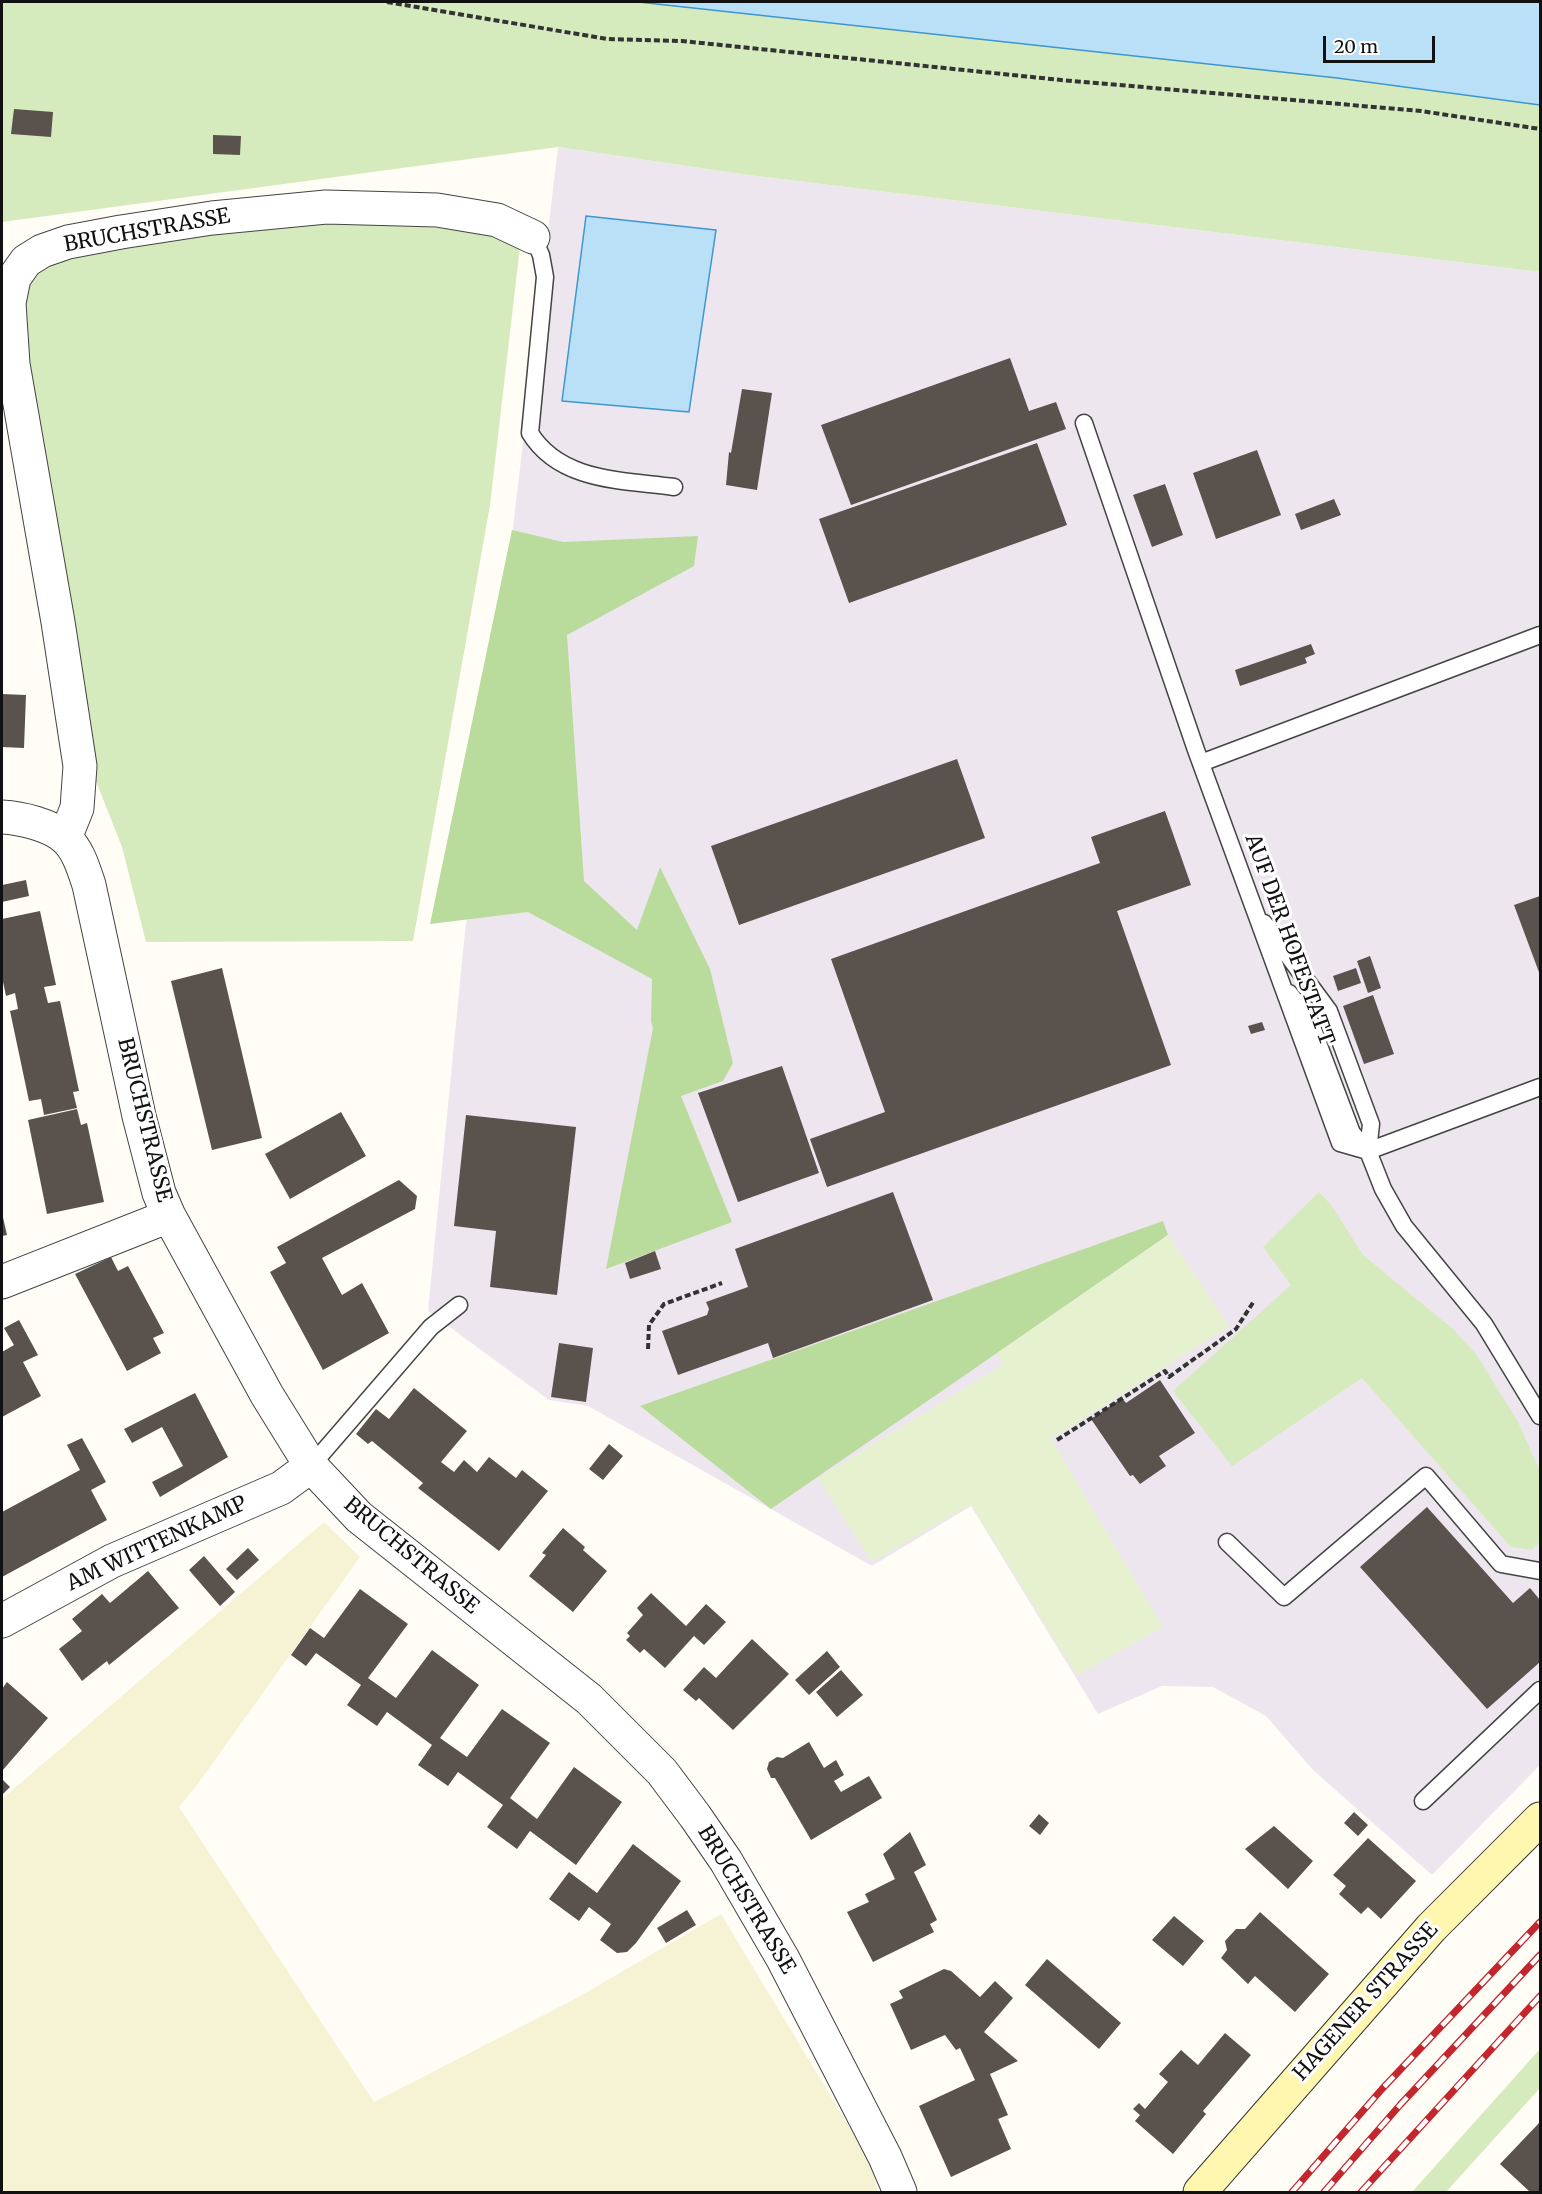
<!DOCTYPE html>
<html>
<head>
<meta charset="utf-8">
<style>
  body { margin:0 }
  #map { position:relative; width:1542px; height:2194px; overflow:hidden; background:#fffdf5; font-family:Merriweather,serif }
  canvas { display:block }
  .frame { position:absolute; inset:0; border:3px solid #111; pointer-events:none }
  .scale { position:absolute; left:1323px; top:36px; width:112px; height:27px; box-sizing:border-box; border:3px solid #111; border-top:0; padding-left:8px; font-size:18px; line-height:21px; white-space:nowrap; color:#111; -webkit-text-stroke:4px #fff; paint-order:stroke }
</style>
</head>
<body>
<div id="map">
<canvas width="1542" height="2194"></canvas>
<div class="frame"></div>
<div class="scale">20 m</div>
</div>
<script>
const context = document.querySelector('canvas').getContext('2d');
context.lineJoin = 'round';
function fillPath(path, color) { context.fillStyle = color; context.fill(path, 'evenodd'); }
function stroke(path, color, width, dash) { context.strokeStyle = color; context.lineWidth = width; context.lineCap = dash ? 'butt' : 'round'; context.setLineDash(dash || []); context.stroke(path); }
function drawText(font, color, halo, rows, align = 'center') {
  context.font = font + ' Merriweather,serif'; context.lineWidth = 6; context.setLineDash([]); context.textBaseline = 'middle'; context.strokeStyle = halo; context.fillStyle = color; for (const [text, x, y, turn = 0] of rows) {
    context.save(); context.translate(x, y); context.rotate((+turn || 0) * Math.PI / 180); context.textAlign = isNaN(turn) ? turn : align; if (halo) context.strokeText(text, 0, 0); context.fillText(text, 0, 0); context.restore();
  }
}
fillPath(new Path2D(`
  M558,147L748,175L1540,272V1765L1432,1875L1313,1770L1266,1716L1213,1687L1162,1686L1098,1714L971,1506L872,1566L588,1406L549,1400L428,1311L464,941Z`), '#eee6ef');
fillPath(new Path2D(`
  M324,1522L360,1557L200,1781L179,1807L374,2102L575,1999L721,1914L871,2163L878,2192H2V1799Z`), '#f6f3d4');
fillPath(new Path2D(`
  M2,2H638L1337,78L1540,105V272L748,175L558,147L2,222Z
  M383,222L493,234L520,246L490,505L413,941L146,942L122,847L92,771L22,344L21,304L28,280L43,263L94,248L287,224Z
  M1319,1192L1331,1205L1363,1255L1454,1330L1476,1354L1517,1420L1540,1471V1542L1531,1550L1511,1547L1362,1378L1232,1466L1173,1391L1291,1285L1263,1247Z
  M1540,2049V2088L1446,2192H1412Z`), '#d5ebbd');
fillPath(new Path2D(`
  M512,530L563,542L698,536L694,566L567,635L584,881L637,930L660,867L710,969L733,1063L723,1081L681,1096L732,1222L606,1269L653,1028L651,1021L652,979L528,912L430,924Z
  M1163,1221L1168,1235L771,1509L640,1406Z`), '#b9dc9c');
fillPath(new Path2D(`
  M1168,1235L1229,1326L1051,1439L1163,1627L1077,1675L971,1504L872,1562L818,1478L1004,1364L997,1353Z`), '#e6f2cf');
const water = new Path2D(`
  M638,2H1540V105L1337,78Z
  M586,216L716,230L689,412L562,401Z`);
fillPath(water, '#b9e0f7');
stroke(water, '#3f96cf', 1.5);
fillPath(new Path2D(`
  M14,109L53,112L51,137L11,134Z
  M213,135L241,136L240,155L213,154Z
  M1010,358L1029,411L1056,402L1066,429L851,505L821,425Z
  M742,389L772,393L757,490L726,485L729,452L731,453Z
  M1037,443L1067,525L849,603L819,519Z
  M1257,450L1281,515L1216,539L1193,473Z
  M1165,484L1183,535L1152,547L1133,495Z
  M1334,499L1341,515L1301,530L1295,514Z
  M1311,644L1315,654L1305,658L1307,663L1240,686L1235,670Z
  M2,694L26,695L24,748L2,747Z
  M957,759L985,838L739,925L711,846Z
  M1165,811L1191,885L1117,911L1171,1065L827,1187L810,1139L885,1112L831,959L1100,863L1091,837Z
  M26,880L29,896L2,902V885Z
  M1540,896V975L1514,905Z
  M40,911L56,985L44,987L48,1003L60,1001L79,1091L73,1092L77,1108L44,1115L41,1099L29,1101L10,1011L18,1009L15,993L6,996L2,977V919Z
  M1370,956L1381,988L1368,993L1357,961Z
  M222,968L262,1138L212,1150L171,981Z
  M1356,968L1361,983L1338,991L1333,976Z
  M1373,995L1394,1054L1364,1064L1343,1006Z
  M1262,1022L1265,1030L1251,1034L1248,1026Z
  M782,1066L819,1173L738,1202L698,1093Z
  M77,1109L81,1125L87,1123L104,1202L47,1214L28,1120Z
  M341,1112L366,1156L290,1199L265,1154Z
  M466,1115L576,1127L557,1295L490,1287L496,1231L454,1226Z
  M399,1180L417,1196L415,1209L322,1258L342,1295L362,1283L389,1333L323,1370L270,1272L286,1263L277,1247Z
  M893,1192L933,1300L773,1358L768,1343L678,1375L662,1331L707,1315L709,1309L706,1302L748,1287L735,1249Z
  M2,1213L7,1235L2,1236Z
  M655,1251L661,1269L630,1279L625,1263Z
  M111,1257L118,1271L128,1266L164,1333L153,1338L161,1353L127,1371L75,1274Z
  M19,1320L38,1355L23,1362L41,1396L2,1417V1352L14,1345L4,1328Z
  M559,1343L593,1348L586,1402L551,1397Z
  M1160,1380L1195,1433L1159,1456L1166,1466L1140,1484L1133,1475L1130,1476L1091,1419L1122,1398L1126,1403Z
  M414,1388L467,1431L441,1462L454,1472L464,1460L477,1472L489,1457L516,1478L522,1470L548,1491L499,1551L418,1488L423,1483L372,1441L368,1444L356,1434L376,1409L389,1419Z
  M195,1393L228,1457L160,1497L152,1482L183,1466L162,1427L132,1443L124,1429Z
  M82,1438L106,1482L91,1490L107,1520L2,1577V1512L80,1470L67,1445Z
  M609,1444L623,1456L603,1480L589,1469Z
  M1427,1507L1513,1603L1530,1588L1540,1600V1662L1487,1709L1360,1567Z
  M563,1528L585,1547L583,1550L607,1571L573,1612L529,1576L546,1555L542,1553Z
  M248,1548L259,1560L237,1580L226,1569Z
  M204,1556L235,1592L220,1606L189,1570Z
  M148,1571L179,1608L109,1665L107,1661L82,1681L59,1649L82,1631L72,1619L102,1594L110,1603Z
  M360,1589L408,1624L368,1678L396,1698L432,1650L479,1685L440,1738L467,1757L502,1709L550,1743L510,1798L537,1819L574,1767L622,1802L576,1865L530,1831L517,1849L487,1827L503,1805L458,1772L448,1786L418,1765L432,1745L387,1712L377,1726L347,1705L361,1685L316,1653L306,1666L291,1655L310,1628L324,1638Z
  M651,1593L686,1626L706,1604L726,1622L704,1645L694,1636L665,1668L644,1649L640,1653L626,1640L630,1636L627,1633L643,1615L637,1608Z
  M752,1639L789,1674L733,1730L699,1698L696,1701L683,1690L704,1667L716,1678Z
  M827,1651L840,1667L809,1695L795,1680Z
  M841,1670L863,1695L837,1717L816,1692Z
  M7,1682L48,1718L2,1771V1689Z
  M809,1742L824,1768L836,1760L844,1775L834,1781L841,1792L869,1776L882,1798L811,1840L775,1778H771L767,1769L769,1762L777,1757L783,1758Z
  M2,1779L10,1787L2,1795Z
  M1354,1812L1368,1825L1358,1836L1344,1823Z
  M1039,1814L1049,1823L1040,1835L1029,1826Z
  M1274,1826L1313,1861L1288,1889L1245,1849Z
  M910,1832L926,1865L914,1872L937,1920L930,1924L934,1932L873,1962L847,1912L869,1902L865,1894L895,1879L883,1854Z
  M1368,1838L1416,1881L1381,1919L1368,1907L1361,1914L1339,1894L1346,1886L1333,1875Z
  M633,1844L681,1881L636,1943L627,1952L617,1953L600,1940L611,1924L589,1907L579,1921L549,1899L569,1872L597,1893Z
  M687,1910L696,1925L666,1943L657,1928Z
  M1260,1912L1329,1974L1295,2012L1255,1976L1248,1984L1221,1958L1227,1950L1225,1941L1236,1929H1245Z
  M1174,1916L1204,1941L1183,1966L1152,1940Z
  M1047,1959L1121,2023L1099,2049L1025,1985Z
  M944,1969L951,1971L980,1997L995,1981L1013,1998L984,2032L1018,2061L990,2074L1008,2115L998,2119L1011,2149L951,2177L919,2106L975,2080L960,2048L956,2050L945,2035L911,2050L890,2004L903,1998L899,1991Z
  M1225,2033L1251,2055L1203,2111L1206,2114L1173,2154L1135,2121L1140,2115L1133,2109L1139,2103L1145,2109L1168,2082L1159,2074L1181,2050L1198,2065Z
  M1540,2122V2192H1530L1500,2164Z`), '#5a524d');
const lane = new Path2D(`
  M533,237L541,255L545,277L530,433C560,482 623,480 674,487
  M1084,423L1196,750L1340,1143L1368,1151L1383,1189L1404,1226L1484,1324L1540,1416
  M1201,763L1540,635
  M1264,923L1329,1011L1371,1124L1368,1151
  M1289,993L1309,1019L1352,1133L1367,1150
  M1368,1151L1540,1087
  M311,1466L431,1327L459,1305
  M1227,1542L1284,1597L1426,1476L1501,1564L1540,1571
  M1423,1801L1540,1690`);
const street = new Path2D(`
  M2,817C21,818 51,825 65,838C78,849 84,870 89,885L139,1116L159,1193L169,1216L267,1395L311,1466L359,1517L589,1699L662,1772L695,1816L726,1861L783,1959L885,2157L900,2192
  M65,838L77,808L80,766L58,622L13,364L9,303L14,278L26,261L42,251L68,242L121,232L212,218L326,207L437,210L497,220L533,237
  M2,1282L169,1216
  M2,1621L112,1561L281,1488L311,1466`);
const secondary = new Path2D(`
  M1200,2192L1431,1928L1540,1819`);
stroke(lane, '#444', 19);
stroke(street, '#444', 35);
stroke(secondary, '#333', 35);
stroke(new Path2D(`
  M387,2L607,39L682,41L1061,80L1421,111L1540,129
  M648,1349L649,1325L664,1304L722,1283
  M1057,1440L1165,1371L1169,1377L1236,1329L1254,1301`), '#333', 4, [6, 3]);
stroke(lane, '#fff', 16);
stroke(street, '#fff', 33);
stroke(secondary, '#fff6b0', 33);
const rail = new Path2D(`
  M1292,2192L1382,2089L1540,1922
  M1324,2192L1400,2105L1540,1955
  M1361,2192L1540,1996`);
stroke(rail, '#c4262e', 7);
stroke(rail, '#fff', 4.5, [14]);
drawText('21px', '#111', '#fff', [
  ["BRUCHSTRASSE",147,231,-10],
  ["AUF DER HOFESTATT",1289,940,70],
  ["BRUCHSTRASSE",144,1120,76],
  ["AM WITTENKAMP",157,1544,-25],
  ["BRUCHSTRASSE",411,1556,40],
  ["BRUCHSTRASSE",746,1900,59],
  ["HAGENER STRASSE",1366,2002,-48]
]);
</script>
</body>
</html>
